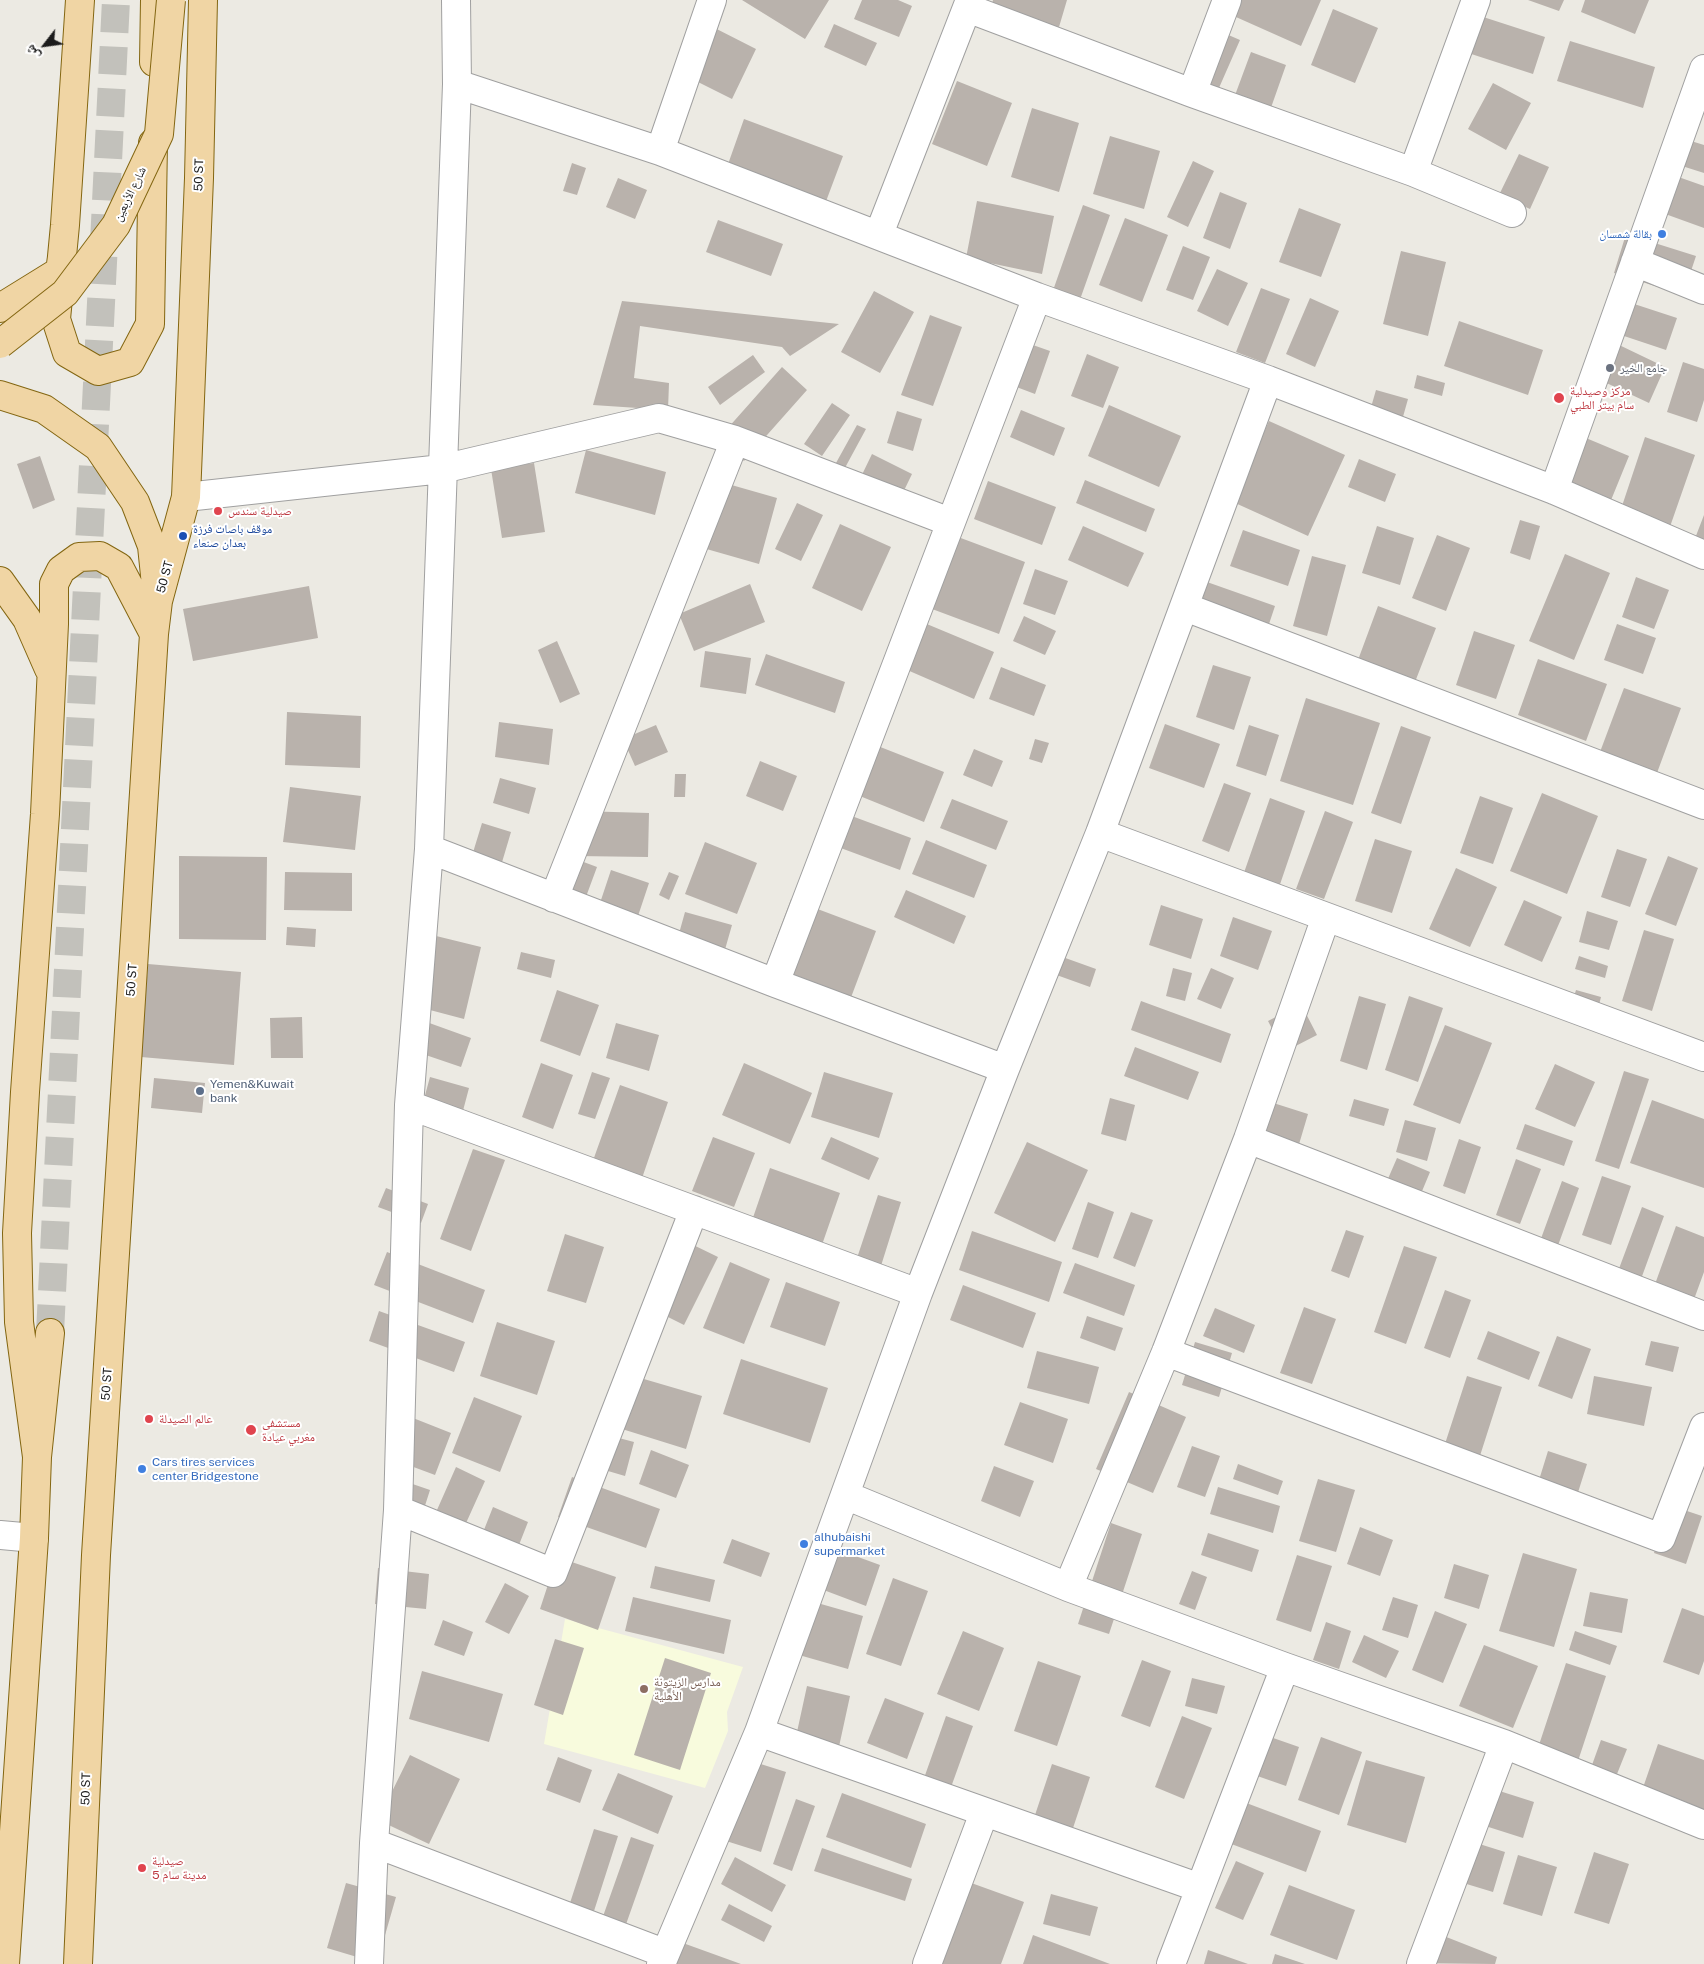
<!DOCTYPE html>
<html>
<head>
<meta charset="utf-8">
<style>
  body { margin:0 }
  #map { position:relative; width:1704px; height:1964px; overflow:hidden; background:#eceae3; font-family:"Public Sans","Noto Naskh Arabic",sans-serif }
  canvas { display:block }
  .north { position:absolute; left:20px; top:20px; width:50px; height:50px; -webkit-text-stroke:4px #fff; paint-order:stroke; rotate:240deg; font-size:14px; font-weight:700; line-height:20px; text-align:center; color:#1c1c1c }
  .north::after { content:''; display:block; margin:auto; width:18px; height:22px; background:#1c1c1c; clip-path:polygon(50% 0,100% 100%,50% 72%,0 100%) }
</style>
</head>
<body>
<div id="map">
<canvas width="1704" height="1964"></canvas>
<div class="north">ش</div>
</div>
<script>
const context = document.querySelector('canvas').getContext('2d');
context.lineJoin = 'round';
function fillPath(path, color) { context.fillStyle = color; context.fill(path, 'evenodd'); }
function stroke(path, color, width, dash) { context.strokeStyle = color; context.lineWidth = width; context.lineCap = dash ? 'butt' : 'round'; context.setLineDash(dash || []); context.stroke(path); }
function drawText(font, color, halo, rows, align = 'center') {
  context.font = font + ' "Public Sans","Noto Naskh Arabic",sans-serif'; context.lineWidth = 4; context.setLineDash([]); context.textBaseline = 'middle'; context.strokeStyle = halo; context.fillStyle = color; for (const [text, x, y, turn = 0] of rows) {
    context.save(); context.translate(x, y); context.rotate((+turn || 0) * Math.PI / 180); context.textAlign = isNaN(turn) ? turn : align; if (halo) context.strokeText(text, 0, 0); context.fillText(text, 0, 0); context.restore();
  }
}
fillPath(new Path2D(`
  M565,1619L743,1667L727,1712L728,1731L705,1788L544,1744Z`), '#f8fbdd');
fillPath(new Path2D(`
  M742,0H829L805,39Z
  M862,0H898L912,6L899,37L854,19Z
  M993,0H1067L1059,27L991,7Z
  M1221,0H1321L1301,46L1218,9Z
  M1528,0H1564L1559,11Z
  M1585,0H1649L1635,34L1581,12Z
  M1333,9L1378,28L1355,83L1311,65Z
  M1474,14L1545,37L1533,74L1462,51Z
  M699,20L756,49L732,99L674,70Z
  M834,24L877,43L866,66L824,47Z
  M1210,27L1240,40L1215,97L1185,84Z
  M1570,41L1655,67L1643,108L1557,81Z
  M1251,52L1286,65L1267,119L1231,106Z
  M957,81L1012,103L987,166L932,144Z
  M1493,83L1531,103L1506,150L1468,129Z
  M1032,108L1079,123L1059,192L1011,177Z
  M744,119L843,156L819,220L721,184Z
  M1110,136L1160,151L1144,209L1093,194Z
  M1691,141L1704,145V173L1682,166Z
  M1519,154L1549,167L1530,209L1499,195Z
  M1193,161L1214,171L1188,227L1167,217Z
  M572,163L586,168L577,195L563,191Z
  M1670,174L1704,186V228L1657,211Z
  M618,178L647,190L635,219L606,207Z
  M1220,192L1247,203L1230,249L1203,238Z
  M977,201L1054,216L1042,274L966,258Z
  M1083,205L1110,215L1077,308L1050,299Z
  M1299,208L1341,224L1321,277L1279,262Z
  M1125,218L1168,235L1142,302L1099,285Z
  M718,220L783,244L771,276L706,252Z
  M1626,234L1696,256L1683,295L1614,273Z
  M1183,246L1210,257L1193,300L1166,290Z
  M1401,251L1446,262L1428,336L1383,324Z
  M1217,269L1248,283L1228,326L1197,311Z
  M1261,288L1290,299L1265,363L1236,352Z
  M874,291L914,312L880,373L841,352Z
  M1310,298L1339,311L1315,367L1286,354Z
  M1622,300L1677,318L1666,350L1612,332Z
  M622,301L839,324L790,356L782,347L640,326L634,378L669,383L668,410L593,405Z
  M930,315L962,327L933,406L901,395Z
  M1459,321L1543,350L1528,395L1444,366Z
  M1013,338L1050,351L1035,394L998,380Z
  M1615,343L1665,367L1649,403L1598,379Z
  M1087,354L1119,367L1103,408L1071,396Z
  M753,355L765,372L720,405L708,387Z
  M1683,362L1704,369V400L1697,422L1667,412Z
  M782,367L807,390L744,461L719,438Z
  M1417,375L1445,383L1442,396L1414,388Z
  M1376,390L1408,399L1399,431L1367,421Z
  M832,403L850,415L822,456L804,444Z
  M1109,405L1181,436L1159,487L1088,456Z
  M1021,410L1065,428L1054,456L1010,437Z
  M897,411L922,419L913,451L887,443Z
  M1269,421L1345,455L1308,536L1233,502Z
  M857,425L866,429L840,477L831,472Z
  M1574,433L1629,456L1607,510L1552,488Z
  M1645,437L1695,455L1665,541L1616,524Z
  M586,450L666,472L655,515L575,493Z
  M872,454L912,474L897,505L857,485Z
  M40,456L55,500L33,509L17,464Z
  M1359,459L1396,474L1385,502L1348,487Z
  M534,463L545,532L502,538L491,469Z
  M1085,480L1155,509L1146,532L1076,503Z
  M988,481L1056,507L1042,545L974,519Z
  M721,482L777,498L759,564L703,548Z
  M797,503L823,515L801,561L775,549Z
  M1704,515V545L1694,541Z
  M1520,520L1540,526L1530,560L1510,553Z
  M840,524L891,547L862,611L812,588Z
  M1083,526L1144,553L1128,587L1068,560Z
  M1377,526L1414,538L1400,585L1362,573Z
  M934,528L1025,562L999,634L908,600Z
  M1243,530L1300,550L1288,586L1230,566Z
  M1437,535L1470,548L1446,611L1412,598Z
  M1565,554L1610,573L1574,660L1529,641Z
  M1312,556L1346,565L1327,636L1293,626Z
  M1035,569L1068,581L1055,615L1023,604Z
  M1636,577L1669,590L1654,629L1622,617Z
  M1207,582L1275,606L1265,636L1196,612Z
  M750,584L765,622L694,651L679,614Z
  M309,586L318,638L193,661L183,609Z
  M1378,606L1436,628L1415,682L1358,660Z
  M1024,616L1056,631L1045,655L1013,641Z
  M910,617L994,652L974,699L891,663Z
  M1617,624L1656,638L1643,674L1604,660Z
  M1474,631L1515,645L1496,699L1456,685Z
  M557,641L580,694L560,703L538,650Z
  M705,651L751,658L746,694L700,687Z
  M766,654L845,682L835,713L755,685Z
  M1538,659L1607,684L1586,741L1518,715Z
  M1213,665L1251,677L1234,730L1196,717Z
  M1001,667L1046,685L1034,716L989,699Z
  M1624,688L1681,708L1654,781L1597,760Z
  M1306,698L1380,723L1353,805L1280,781Z
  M287,712L361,716L360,768L285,765Z
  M499,722L553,729L549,765L495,757Z
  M1165,724L1220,744L1204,788L1149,768Z
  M656,725L668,752L635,766L623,739Z
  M1249,725L1279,735L1266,776L1236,766Z
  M1401,726L1431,737L1401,824L1371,813Z
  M860,739L944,772L924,822L840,788Z
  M1035,739L1049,743L1042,763L1029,759Z
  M974,749L1003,761L992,787L963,775Z
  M760,761L797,776L783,811L746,796Z
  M675,774H686L685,797H674Z
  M500,778L536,788L529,814L493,803Z
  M1224,783L1251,793L1229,852L1202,841Z
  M290,787L361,796L355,850L283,842Z
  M1542,793L1598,816L1567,894L1510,871Z
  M1480,796L1513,808L1493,864L1460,853Z
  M1270,798L1305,811L1275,899L1239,887Z
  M952,799L1008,821L996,850L940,828Z
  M578,811L649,813L648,857L577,856Z
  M1325,811L1353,822L1324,899L1296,889Z
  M849,815L911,838L900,870L838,847Z
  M482,823L511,832L500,869L471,859Z
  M1375,839L1412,851L1392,913L1355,901Z
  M926,840L987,865L974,898L912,874Z
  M705,842L757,863L737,914L685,894Z
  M1617,849L1647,859L1630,907L1601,897Z
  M557,852L597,867L580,913L540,897Z
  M179,856L267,857L266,940L179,939Z
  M1668,856L1698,868L1676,926L1645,914Z
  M1456,868L1497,887L1470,947L1429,929Z
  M611,870L649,883L632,934L594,921Z
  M285,872L352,873V911L284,910Z
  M669,872L679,876L669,900L659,895Z
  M906,890L966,916L954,944L894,917Z
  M791,899L876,931L844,1016L759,984Z
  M1524,900L1562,917L1542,962L1504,945Z
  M1161,905L1203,919L1191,959L1149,945Z
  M1587,911L1618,921L1609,950L1579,942Z
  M685,912L732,925L720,967L673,955Z
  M1233,917L1272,931L1258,970L1220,956Z
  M287,927L316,929L315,947L286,945Z
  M1644,930L1674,939L1652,1011L1622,1001Z
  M428,934L481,947L464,1019L411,1005Z
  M521,952L555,960L551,978L517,969Z
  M1057,955L1096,969L1090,987L1051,973Z
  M1579,956L1608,966L1605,978L1575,969Z
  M148,964L241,972L234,1065L141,1057Z
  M1173,968L1192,973L1185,1001L1166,996Z
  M1211,968L1234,978L1221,1009L1197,999Z
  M557,990L599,1005L580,1056L540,1041Z
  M1576,990L1601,997L1596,1017L1570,1010Z
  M1359,996L1386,1004L1367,1070L1340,1061Z
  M1409,996L1443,1008L1418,1082L1385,1070Z
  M1141,1001L1231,1034L1221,1063L1131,1030Z
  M1301,1004L1317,1035L1284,1052L1268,1021Z
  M302,1017L303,1058H271L270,1018Z
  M421,1020L471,1038L461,1067L411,1050Z
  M616,1023L659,1035L649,1071L606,1058Z
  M1445,1025L1492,1043L1460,1124L1413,1105Z
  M1135,1047L1199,1072L1188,1100L1124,1076Z
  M541,1063L573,1075L553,1129L522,1117Z
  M744,1063L812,1093L790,1144L722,1115Z
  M1555,1064L1595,1082L1575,1127L1535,1109Z
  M1624,1071L1649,1079L1619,1169L1595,1161Z
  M592,1072L610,1078L595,1119L578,1114Z
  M824,1072L893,1093L879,1138L811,1117Z
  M430,1077L469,1088L460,1122L421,1110Z
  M154,1078L205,1083L202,1113L151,1108Z
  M620,1085L668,1102L639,1187L590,1169Z
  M1110,1098L1135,1105L1126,1141L1101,1134Z
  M1354,1099L1389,1109L1384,1126L1349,1116Z
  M1264,1100L1308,1114L1297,1151L1253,1137Z
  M1652,1100L1704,1119V1188L1630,1163Z
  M1405,1120L1436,1128L1427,1161L1396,1152Z
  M1525,1124L1573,1141L1564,1166L1516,1149Z
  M713,1137L755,1153L734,1207L692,1191Z
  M831,1137L879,1158L869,1180L821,1159Z
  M1459,1139L1481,1147L1465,1194L1443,1186Z
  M1027,1142L1088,1170L1055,1242L994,1213Z
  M473,1149L505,1160L471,1251L440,1239Z
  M1397,1158L1430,1172L1420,1196L1387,1181Z
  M1516,1159L1541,1169L1520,1224L1496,1215Z
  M770,1168L840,1193L816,1262L746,1238Z
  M1602,1176L1631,1186L1611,1245L1582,1235Z
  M1562,1181L1579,1188L1556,1251L1539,1244Z
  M386,1188L428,1204L421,1223L378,1207Z
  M878,1195L901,1202L880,1269L856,1261Z
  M1088,1202L1114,1212L1098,1258L1072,1249Z
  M1642,1207L1664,1216L1637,1290L1614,1282Z
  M1131,1212L1153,1220L1135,1267L1113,1258Z
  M1676,1226L1704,1237V1272L1689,1313L1650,1298Z
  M1346,1230L1364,1236L1349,1278L1331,1271Z
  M972,1231L1062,1262L1049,1302L959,1270Z
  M565,1234L604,1247L586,1303L547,1291Z
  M679,1238L718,1257L684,1325L646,1306Z
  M1404,1246L1437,1257L1406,1344L1374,1332Z
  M387,1252L485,1290L473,1323L374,1285Z
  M730,1262L770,1279L744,1344L703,1328Z
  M1075,1263L1135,1285L1124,1316L1063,1293Z
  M786,1282L840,1302L825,1346L770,1327Z
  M963,1285L1036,1313L1023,1348L950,1320Z
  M1445,1290L1471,1300L1450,1358L1424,1348Z
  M1304,1307L1336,1319L1312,1384L1280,1373Z
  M1215,1308L1255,1325L1244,1353L1203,1336Z
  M379,1311L465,1342L454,1372L369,1341Z
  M1087,1316L1123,1328L1115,1351L1080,1338Z
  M497,1322L555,1341L537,1395L480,1376Z
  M1488,1331L1540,1352L1529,1380L1477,1359Z
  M1557,1336L1591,1349L1572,1399L1538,1386Z
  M1651,1341L1679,1347L1673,1372L1645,1365Z
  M1195,1342L1232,1353L1219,1397L1182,1385Z
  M1037,1351L1099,1367L1089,1404L1027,1388Z
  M741,1359L828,1388L810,1443L723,1414Z
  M1467,1376L1502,1387L1478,1462L1443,1450Z
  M1594,1376L1652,1387L1644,1426L1587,1414Z
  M637,1377L702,1396L686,1449L622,1429Z
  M1129,1392L1186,1417L1153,1493L1096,1469Z
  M474,1397L522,1416L500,1472L452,1453Z
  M1020,1402L1068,1419L1053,1463L1004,1445Z
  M408,1416L451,1433L435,1475L392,1459Z
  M600,1433L634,1442L625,1476L591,1466Z
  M1192,1446L1220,1456L1205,1497L1177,1487Z
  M651,1450L689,1465L676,1498L639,1484Z
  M1548,1451L1587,1464L1574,1505L1535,1493Z
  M1238,1464L1283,1481L1278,1495L1233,1479Z
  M994,1466L1034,1481L1020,1517L981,1501Z
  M456,1467L485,1481L462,1532L433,1519Z
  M572,1477L660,1509L646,1548L558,1517Z
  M398,1479L430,1490L422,1515L389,1504Z
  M1318,1479L1355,1490L1336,1552L1299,1541Z
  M1218,1487L1280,1506L1273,1533L1210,1514Z
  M1669,1505L1702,1516L1686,1564L1654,1553Z
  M493,1507L528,1522L515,1555L480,1540Z
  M1111,1523L1142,1534L1109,1634L1078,1624Z
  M1360,1527L1393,1540L1380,1576L1347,1564Z
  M1208,1533L1259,1550L1252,1572L1201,1555Z
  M732,1539L770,1553L761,1577L723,1563Z
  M828,1546L880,1565L866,1606L813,1586Z
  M1523,1553L1577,1569L1554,1647L1499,1631Z
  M1297,1555L1332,1566L1311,1632L1276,1620Z
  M557,1557L616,1577L598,1630L540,1609Z
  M1454,1564L1489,1575L1479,1609L1444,1598Z
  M655,1566L715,1580L710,1602L650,1588Z
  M378,1568L429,1574L426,1609L375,1604Z
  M1192,1571L1207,1577L1195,1610L1179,1604Z
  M893,1578L928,1591L901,1666L866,1654Z
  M505,1583L529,1596L509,1634L485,1622Z
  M1590,1592L1628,1599L1622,1633L1583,1626Z
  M633,1597L731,1620L724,1654L625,1631Z
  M1393,1597L1418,1605L1408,1638L1382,1630Z
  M814,1602L863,1616L848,1669L799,1655Z
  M1682,1608L1704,1616V1661L1699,1675L1663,1662Z
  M1435,1611L1467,1624L1443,1683L1412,1670Z
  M443,1620L473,1632L464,1656L434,1645Z
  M1326,1622L1351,1631L1339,1669L1313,1660Z
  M963,1631L1004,1648L979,1711L937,1694Z
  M1575,1631L1617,1646L1610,1665L1569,1650Z
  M1364,1635L1399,1651L1386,1678L1352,1662Z
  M555,1639L584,1648L563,1715L534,1705Z
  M1484,1645L1538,1666L1513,1728L1459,1706Z
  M665,1658L711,1673L680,1770L634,1755Z
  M1142,1660L1171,1671L1150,1727L1121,1716Z
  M1038,1661L1081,1676L1057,1746L1014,1731Z
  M1566,1663L1606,1676L1577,1764L1537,1751Z
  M422,1671L503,1694L489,1742L409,1719Z
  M1192,1678L1225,1686L1217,1714L1185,1706Z
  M807,1686L850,1696L835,1765L792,1755Z
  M885,1698L924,1713L907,1759L867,1743Z
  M946,1716L973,1726L950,1790L923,1781Z
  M1182,1716L1212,1728L1184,1799L1155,1787Z
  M1256,1732L1299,1747L1286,1786L1243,1771Z
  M1321,1737L1362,1752L1339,1815L1298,1800Z
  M1601,1740L1627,1749L1617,1774L1592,1765Z
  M1658,1744L1704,1760V1835L1635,1811Z
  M410,1755L460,1779L429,1844L378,1820Z
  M558,1757L592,1770L580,1803L546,1790Z
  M748,1760L786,1772L761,1852L723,1840Z
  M1366,1760L1425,1777L1406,1843L1347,1825Z
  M1052,1764L1090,1777L1072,1831L1034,1818Z
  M618,1773L673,1796L658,1834L602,1810Z
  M1487,1787L1534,1802L1523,1838L1476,1823Z
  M842,1793L926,1824L911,1868L826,1837Z
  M796,1799L815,1806L792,1871L773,1864Z
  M1241,1801L1321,1831L1306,1872L1226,1842Z
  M594,1829L618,1836L594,1911L570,1903Z
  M631,1837L654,1845L624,1930L601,1922Z
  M1473,1842L1505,1852L1493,1892L1460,1882Z
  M822,1848L912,1879L905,1901L814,1871Z
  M1594,1852L1629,1864L1609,1924L1574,1913Z
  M1518,1855L1557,1867L1542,1916L1503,1904Z
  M735,1857L786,1885L772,1912L721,1884Z
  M1236,1861L1264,1873L1243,1920L1215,1908Z
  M963,1880L1024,1902L1001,1964H932Z
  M346,1883L396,1897L377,1963L327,1948Z
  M1289,1885L1355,1910L1337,1960L1270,1935Z
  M1051,1894L1098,1907L1090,1936L1043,1924Z
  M729,1904L772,1926L764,1942L721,1920Z
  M1421,1927L1497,1957L1495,1964L1406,1963Z
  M658,1934L741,1964H648Z
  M1033,1935L1110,1964H1023Z
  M1208,1950L1248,1964H1204Z
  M1275,1954L1305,1964H1272Z`), '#b9b2ac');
stroke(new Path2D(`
  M50,1333L116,0`), '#c2c1bb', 28, [28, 14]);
const minor = new Path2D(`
  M456,0L457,84L429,849L409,1105L398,1510L374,1843L664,1953
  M967,8L1192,93L1413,172L1512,213
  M457,84L660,151L1037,297L1268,380L1554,490L1704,555
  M1192,93L1227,0
  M660,151L712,0
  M1413,172L1476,0
  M879,234L970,0
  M1635,262L1704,290
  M1554,490L1704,69
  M186,497L442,469L659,418L735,440L950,522
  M1185,607L1704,805
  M1100,833L1704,1057
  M429,849L775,983L1005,1069
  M554,898L735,440
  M775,983L1037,297
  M409,1105L918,1293
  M1248,1139L1704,1316
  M1166,1352L1661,1538L1704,1427
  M845,1495L1068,1587L1285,1667L1504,1744L1704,1825
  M398,1510L553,1573L694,1210
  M0,1535L34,1538
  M1068,1587L1166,1352L1248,1139L1326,917
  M759,1732L1200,1888
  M369,1964L374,1843
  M661,1964L759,1732L918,1293L1005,1069L1100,833L1268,380
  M927,1964L984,1813
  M1171,1964L1285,1667
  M1421,1964L1504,1744`);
const major = new Path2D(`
  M80,0L65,225L56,319L67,353L98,371L130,362L150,324L153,143
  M154,62L155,0
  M0,308L60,271L62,257
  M0,395L44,409L98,447L135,502L152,546L156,585
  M0,581L27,619L49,669
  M37,1457L19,1322L17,1233L25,1092L45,814L54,624V584L61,570L79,557L100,556L119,567L154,634
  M5,1964L34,1538L37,1457L50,1333
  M78,1964L96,1555L154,634L158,601L186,497L199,178L203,0`);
stroke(minor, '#a0a0a0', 30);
stroke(major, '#836611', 30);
stroke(minor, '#fff', 28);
stroke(major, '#f0d5a4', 28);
const majorBridge = new Path2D(`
  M0,344L65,293L116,225L159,134L171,0`);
stroke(majorBridge, '#836611', 30, []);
stroke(majorBridge, '#f0d5a4', 28);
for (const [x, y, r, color] of [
  [1662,234,5,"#3f7fe0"],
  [1610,368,5,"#6b7280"],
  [1559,398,6,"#e0444e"],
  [218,511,5,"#e0444e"],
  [183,536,5,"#1a4fb4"],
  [200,1091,5,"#5c6f8a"],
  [149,1419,5,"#e0444e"],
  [251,1430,6,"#e0444e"],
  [142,1469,5,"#3f7fe0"],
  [804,1544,5,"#3f7fe0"],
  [644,1689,5,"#8d6e63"],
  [142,1868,5,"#e0444e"]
]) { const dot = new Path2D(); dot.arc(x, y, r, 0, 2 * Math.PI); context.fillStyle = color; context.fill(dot); stroke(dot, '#fff', 2); }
drawText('12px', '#1c1c1c', '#fff', [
  ["50 ST",199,175,-88],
  ["شارع الأربعين",130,194,-64],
  ["50 ST",165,577,-75],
  ["50 ST",132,980,-86],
  ["50 ST",107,1384,-86],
  ["50 ST",86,1789,-88]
]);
drawText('12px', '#366cbe', '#fff', [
  ["بقالة شمسان",1652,234,"right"],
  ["Cars tires services",152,1462],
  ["center Bridgestone",152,1476],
  ["alhubaishi",814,1537],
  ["supermarket",814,1551]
], 'left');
drawText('12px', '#5b616d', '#fff', [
  ["جامع الخير",1620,368]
], 'left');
drawText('12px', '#be3a42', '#fff', [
  ["مركز وصيدلية",1570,391],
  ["سام بيتر الطبي",1570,405],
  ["صيدلية سندس",228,511],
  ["عالم الصيدلة",159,1419],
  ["مستشفى",262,1423],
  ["مغربي عيادة",262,1437],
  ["صيدلية",152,1861],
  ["مدينة سام 5",152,1875]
], 'left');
drawText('12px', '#164399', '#fff', [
  ["موقف باصات فرزة",193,529],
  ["بعدان صنعاء",193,543]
], 'left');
drawText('12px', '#4e5e75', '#fff', [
  ["Yemen&Kuwait",210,1084],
  ["bank",210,1098]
], 'left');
drawText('12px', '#785e54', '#fff', [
  ["مدارس الزيتونة",654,1682],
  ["الأهلية",654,1696]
], 'left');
</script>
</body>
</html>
